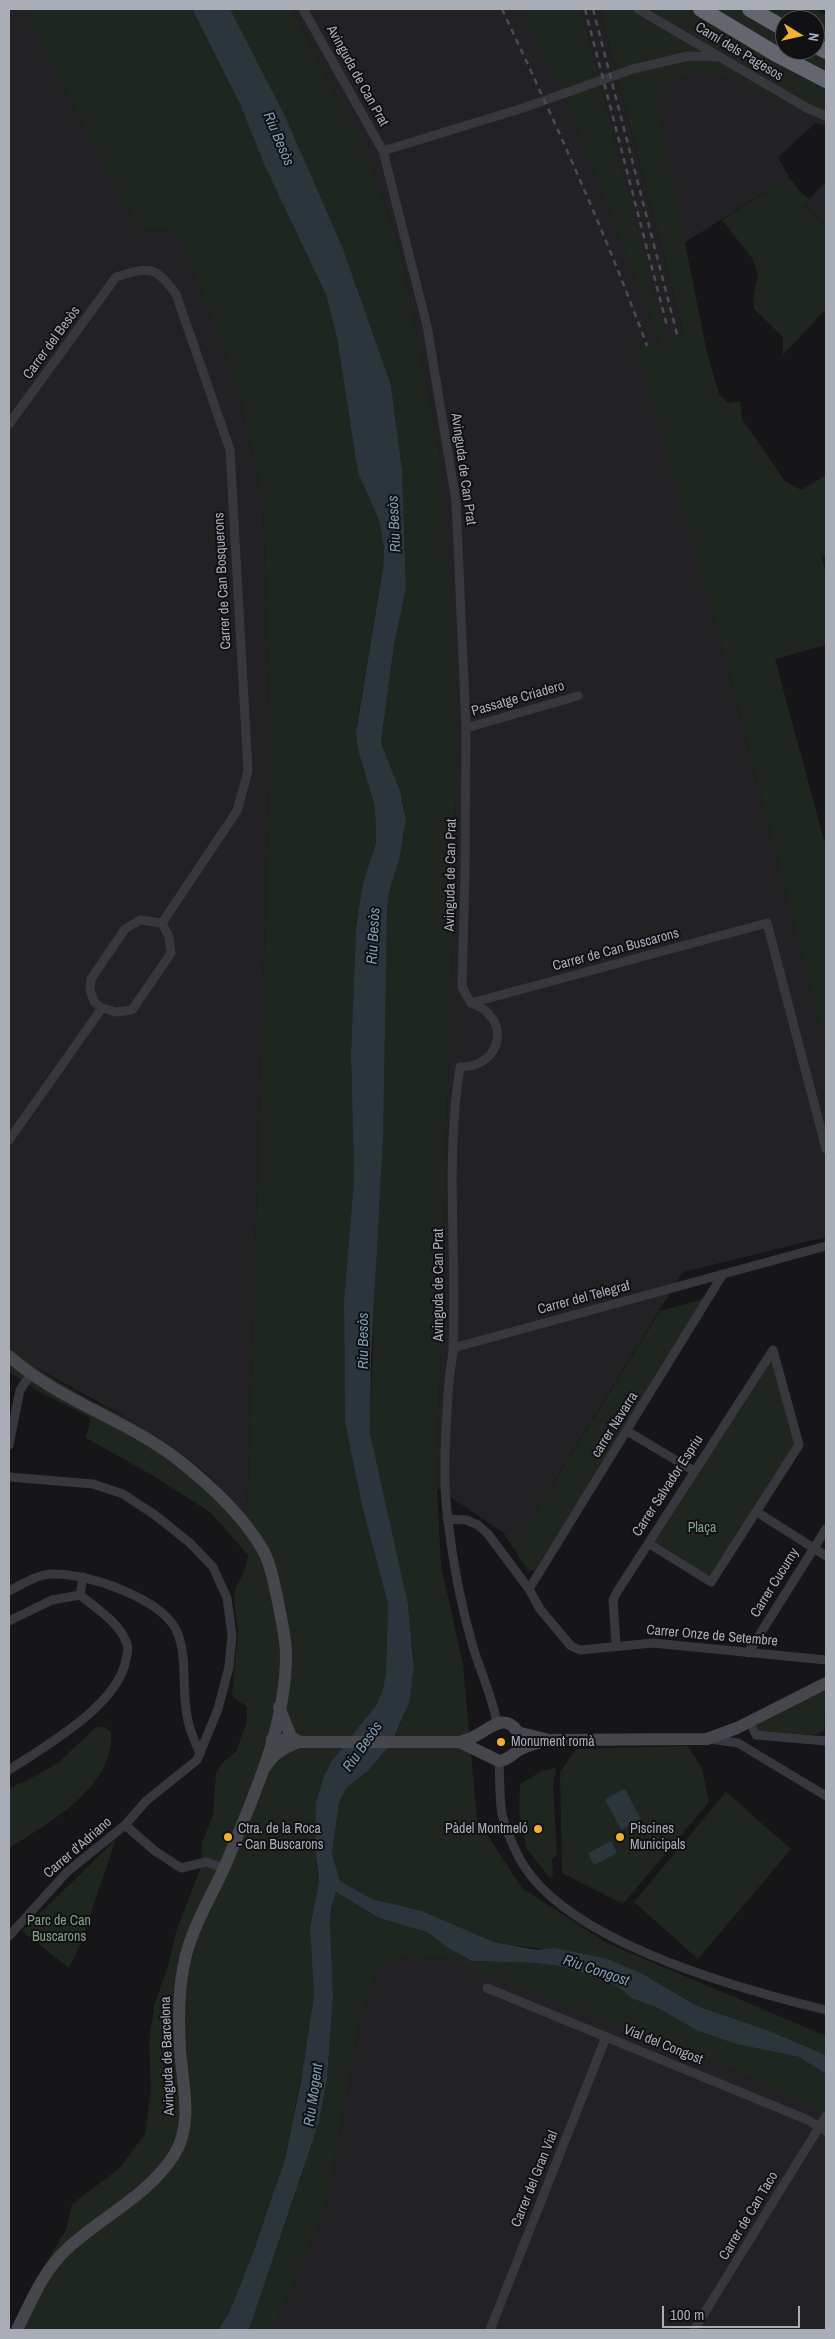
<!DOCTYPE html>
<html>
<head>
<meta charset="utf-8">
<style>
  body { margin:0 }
  #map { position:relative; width:835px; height:2339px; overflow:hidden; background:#161618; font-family:"Archivo Narrow",sans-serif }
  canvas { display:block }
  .frame { position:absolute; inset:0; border:10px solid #a8adb8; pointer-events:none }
  .north { position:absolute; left:775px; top:10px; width:50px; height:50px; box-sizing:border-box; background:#111113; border:1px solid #4d4f55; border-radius:50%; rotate:99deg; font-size:14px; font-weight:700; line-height:20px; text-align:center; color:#a8adb8 }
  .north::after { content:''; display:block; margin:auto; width:18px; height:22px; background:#f2b134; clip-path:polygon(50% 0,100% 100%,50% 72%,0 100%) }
  .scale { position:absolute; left:662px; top:2306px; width:138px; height:22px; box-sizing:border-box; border:2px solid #a8adb8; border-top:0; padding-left:6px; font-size:15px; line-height:18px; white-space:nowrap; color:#a8adb8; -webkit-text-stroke:4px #111113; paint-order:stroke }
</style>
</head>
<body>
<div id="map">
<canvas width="835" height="2339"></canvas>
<div class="frame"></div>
<div class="north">N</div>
<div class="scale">100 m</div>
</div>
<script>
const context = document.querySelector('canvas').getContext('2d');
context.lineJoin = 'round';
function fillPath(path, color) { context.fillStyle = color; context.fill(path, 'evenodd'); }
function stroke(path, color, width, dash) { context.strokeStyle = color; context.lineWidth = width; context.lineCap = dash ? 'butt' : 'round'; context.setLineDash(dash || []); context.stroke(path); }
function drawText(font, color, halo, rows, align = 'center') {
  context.font = font + ' "Archivo Narrow",sans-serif'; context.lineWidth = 4; context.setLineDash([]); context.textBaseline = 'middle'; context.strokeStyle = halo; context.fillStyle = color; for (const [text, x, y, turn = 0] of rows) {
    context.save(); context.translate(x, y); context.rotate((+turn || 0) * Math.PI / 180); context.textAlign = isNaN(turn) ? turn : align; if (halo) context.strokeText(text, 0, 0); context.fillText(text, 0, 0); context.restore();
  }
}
fillPath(new Path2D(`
  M9,9H22L139,230L173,229L195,276L237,384L263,503L271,771L269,790L247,1517L210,1477L175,1448L120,1414L28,1363L9,1345Z
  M292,9H519L568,106L660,342L638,349L729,672L826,1052V1237L683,1272L517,1542L437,1488L456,796L439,449L400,249L369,158Z
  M581,9H600L684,336L666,340Z
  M699,73L742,82L819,120L778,157L789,177L684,243L656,98L673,81Z
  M826,181V226L804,205Z
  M406,1956L447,1959L565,2004L729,2068L826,2115V2330H273L326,2208L359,2027L378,1969Z`), '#222225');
fillPath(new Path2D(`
  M22,9H192L240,104L263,162L326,295L337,338L358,473L379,520L384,549L383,568L357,722L358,750L375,807L376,843L363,883L356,928L351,1054L354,1178L344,1301L345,1422L362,1506L388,1604L386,1672L383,1689L377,1704L331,1762L316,1865L319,1881L310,1928L314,1995L304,2062L285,2159L255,2249L229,2313L218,2330H10L28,2293L66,2230L72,2204L120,2168L145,2134L151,2090L149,2043L154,2006L168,1966L176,1932L201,1867L202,1843L213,1815L216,1774L222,1763L236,1752L247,1721V1707L233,1697L232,1693L238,1633L234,1600L236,1587L246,1567L248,1555L211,1513L157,1478L86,1438L91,1418L38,1391L9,1372V1345C56,1390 122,1410 175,1448C203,1468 222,1495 247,1516L269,790L271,771L263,503L237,384L195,276L173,229L139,230Z
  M230,9H292L369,158L400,249L439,449L451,622L456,796L437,1488L441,1566L463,1664L477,1819L522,1888L607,1943L826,2036V2055L767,2030L697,2006L643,1974L608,1959L494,1942L422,1911L372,1899L340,1881L332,1854L339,1803L347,1787L368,1771L391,1744L406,1712L413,1677L414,1658L408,1604L370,1433L387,910L389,892L400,857L405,829V810L400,791L381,743L394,645L406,588L402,470L391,385L342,246L285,116Z
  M519,9H581L666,339L684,335L600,9H815L826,15V126L816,123L818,120L742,82L699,73L673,81L656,98L706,348L719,394L728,403L740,401L742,419L785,481L801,490L826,475V555L822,557L826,577V645L775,659L826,847V1052L729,672L637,349L660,342L568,106ZM785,20H815V50H785Z
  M789,177L801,193L810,199L804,206L826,226V309L783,355V337L754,309L753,300L758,275L752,258L722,220Z
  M703,1299V1302L535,1570L528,1571L503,1532L517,1542L660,1311Z
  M772,1360L795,1445L710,1576L655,1542Z
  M826,1686L824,1731L816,1735L759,1731L757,1724Z
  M96,1727H105L111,1732C114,1788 49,1823 9,1848V1788L28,1780L58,1763Z
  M688,1746L702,1768L709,1802L623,1904L562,1873L560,1772L576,1749Z
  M556,1767L553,1786L557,1854L552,1859L553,1874L550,1878L526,1848L519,1811L520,1784L540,1772Z
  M726,1792L791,1849L698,1959L634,1902Z
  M116,1839L80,1945L69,1968L22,1931Z
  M336,1892L379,1918L427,1932L448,1948L472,1961L536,1963L559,1966L601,1979L617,1986L631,1998L658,2008L698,2031L736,2044L799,2057L826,2074V2115L729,2068L447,1959L406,1956L378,1969L359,2027L326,2208L273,2330H249L319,2122L327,2080L333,1997L330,1923L331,1908Z`), '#1e261f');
fillPath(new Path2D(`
  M192,9H230L285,116L342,246L391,385L402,470L406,588L394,645L381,743L400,791L406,819L400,857L389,892L387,910L383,1136L371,1358L370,1433L408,1604L414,1667L409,1703L391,1744L368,1771L347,1787L339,1803L332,1854L340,1881L372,1899L422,1911L494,1942L537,1950L555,1948L608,1959L643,1974L697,2006L767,2030L826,2055V2074L799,2057L736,2044L698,2031L658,2008L631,1998L617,1986L601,1979L559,1966L536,1963L472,1961L448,1948L427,1932L379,1918L336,1892L331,1908L330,1923L333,1997L327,2080L319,2122L249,2330H218L229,2313L255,2248L273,2194L285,2159L301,2081L314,1995L310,1928L319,1881L315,1848L316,1802L324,1777L331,1762L377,1704L383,1689L386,1672L388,1604L362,1506L345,1422L344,1301L354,1178L351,1054L356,928L363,883L376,843L375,807L358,750L356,732L383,568L384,549L379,520L358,473L337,338L326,295L263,162L240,104Z
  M625,1789L641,1820L621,1830L605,1799Z
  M611,1841L617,1853L594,1865L588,1853Z`), '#2c353c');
stroke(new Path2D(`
  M303,9L383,151L427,326L456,501L466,728L465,872L462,987L471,1003C512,1017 503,1067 460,1067C445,1159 457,1253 453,1347C453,1358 450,1369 449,1381C446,1426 442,1476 448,1521C453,1563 461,1606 473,1647C481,1673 492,1696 497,1723
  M638,9L807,108L826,116
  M383,151L523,108L633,69L688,56L720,57
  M9,424L116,277C150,266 155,266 176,294L230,450L248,771L237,811L162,923
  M466,728L578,696
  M140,920L162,923L169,937L171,953L132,1010L116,1012L102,1008L94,1002L90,989L91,979L125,929Z
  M471,1003L767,923L826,1149
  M9,1140L102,1008
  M453,1348L826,1246
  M627,1431L694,1471
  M9,1445L20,1390L31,1374
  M9,1477L93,1484L123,1494L155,1515L190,1543L213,1567L227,1598L232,1635L229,1667L218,1709L197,1760L146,1801L125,1825L67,1872L9,1936
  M757,1512L826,1556
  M447,1519L466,1520L478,1525L488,1534L529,1589L540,1609L571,1646L580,1650L653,1643L826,1660
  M648,1543L711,1582L799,1445L773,1350
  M529,1589L723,1274
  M9,1591C23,1584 39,1573 55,1574C89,1574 165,1599 178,1634C188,1662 181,1692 188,1721C190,1732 196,1743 200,1754
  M9,1621L52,1600L80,1595
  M616,1645L613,1600L617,1592L773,1350
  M748,1653L826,1529
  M750,1722L756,1735L826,1741
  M710,1739L738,1743L826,1796
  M499,1761C500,1778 499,1797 502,1814C506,1830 515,1852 524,1866C574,1944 739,1989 826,2010
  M9,1770C45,1746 119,1705 126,1659C127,1655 129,1649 127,1644C120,1623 97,1609 80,1595L83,1577
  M125,1825L155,1851L181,1868L206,1862L224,1868
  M487,1988L808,2120L826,2131
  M490,2330L606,2037
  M694,2330L826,2116`), '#37383d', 9);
stroke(new Path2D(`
  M9,1356C58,1400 125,1419 177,1459C208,1483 243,1516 263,1550C272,1568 275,1588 279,1607C282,1623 286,1639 286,1655C286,1728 252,1800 225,1866C213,1893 196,1920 188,1948C178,1980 178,2016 180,2049C182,2083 194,2124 174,2155C149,2195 101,2217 67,2249C43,2271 31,2302 17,2330
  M279,1707L291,1737L300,1742
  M517,1732L549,1740L707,1739L737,1728L826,1683
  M272,1739L302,1742H460C465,1740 471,1739 475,1736C488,1730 504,1712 517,1731C521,1738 520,1744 517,1751
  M460,1742L499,1761C510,1760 512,1753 521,1749C529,1745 537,1743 545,1741
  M266,1766C274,1753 284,1748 297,1743`), '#45474d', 12);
stroke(new Path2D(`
  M701,9L776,54L826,80
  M750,9L785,29
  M815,45L826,51`), '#63666e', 16);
stroke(new Path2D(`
  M502,9C554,120 605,231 647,346
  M585,9L667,326
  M593,9L678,338`), '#4a4c52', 2.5, [6, 5]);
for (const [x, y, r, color] of [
  [501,1742,5,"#f2b134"],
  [538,1829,5,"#f2b134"],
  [228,1837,5,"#f2b134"],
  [620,1837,5,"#f2b134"]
]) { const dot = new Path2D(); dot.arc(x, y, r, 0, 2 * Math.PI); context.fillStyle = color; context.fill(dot); stroke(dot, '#111113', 2); }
drawText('14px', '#a8adb8', '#111113', [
  ["Camí dels Pagesos",739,52,31],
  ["Avinguda de Can Prat",357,76,61],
  ["Carrer del Besòs",52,343,-54],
  ["Avinguda de Can Prat",463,469,82],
  ["Carrer de Can Bosquerons",223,581,-93],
  ["Passatge Criadero",518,699,-16],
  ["Avinguda de Can Prat",451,875,-89],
  ["Carrer de Can Buscarons",616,950,-15],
  ["Avinguda de Can Prat",439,1285,-90],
  ["Carrer del Telegraf",584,1298,-15],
  ["carrer Navarra",615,1425,-58],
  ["Carrer Salvador Espriu",668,1486,-57],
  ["Carrer Cucurny",775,1583,-58],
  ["Carrer Onze de Setembre",712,1636,5],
  ["Carrer d'Adriano",78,1848,-41],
  ["Vial del Congost",663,2045,22],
  ["Avinguda de Barcelona",168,2056,-92],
  ["Carrer del Gran Vial",535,2179,-68],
  ["Carrer de Can Taco",749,2216,-59]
]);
drawText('14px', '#7fa381', '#111113', [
  ["Plaça",702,1528],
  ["Parc de Can",59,1921],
  ["Buscarons",59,1937]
]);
drawText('14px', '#a8adb8', '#111113', [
  ["Monument romà",511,1742],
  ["Ctra. de la Roca",238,1829],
  ["- Can Buscarons",238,1845],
  ["Pàdel Montmeló",528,1829,"right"],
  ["Piscines",630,1829],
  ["Municipals",630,1845]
], 'left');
drawText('italic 15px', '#7f9bb3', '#111113', [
  ["Riu Besòs",278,139,67],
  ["Riu Besòs",395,524,-93],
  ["Riu Besòs",374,936,-87],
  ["Riu Besòs",364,1341,-90],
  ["Riu Besòs",363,1747,-55],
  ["Riu Congost",596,1971,19],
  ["Riu Mogent",314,2095,-82]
]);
</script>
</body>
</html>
